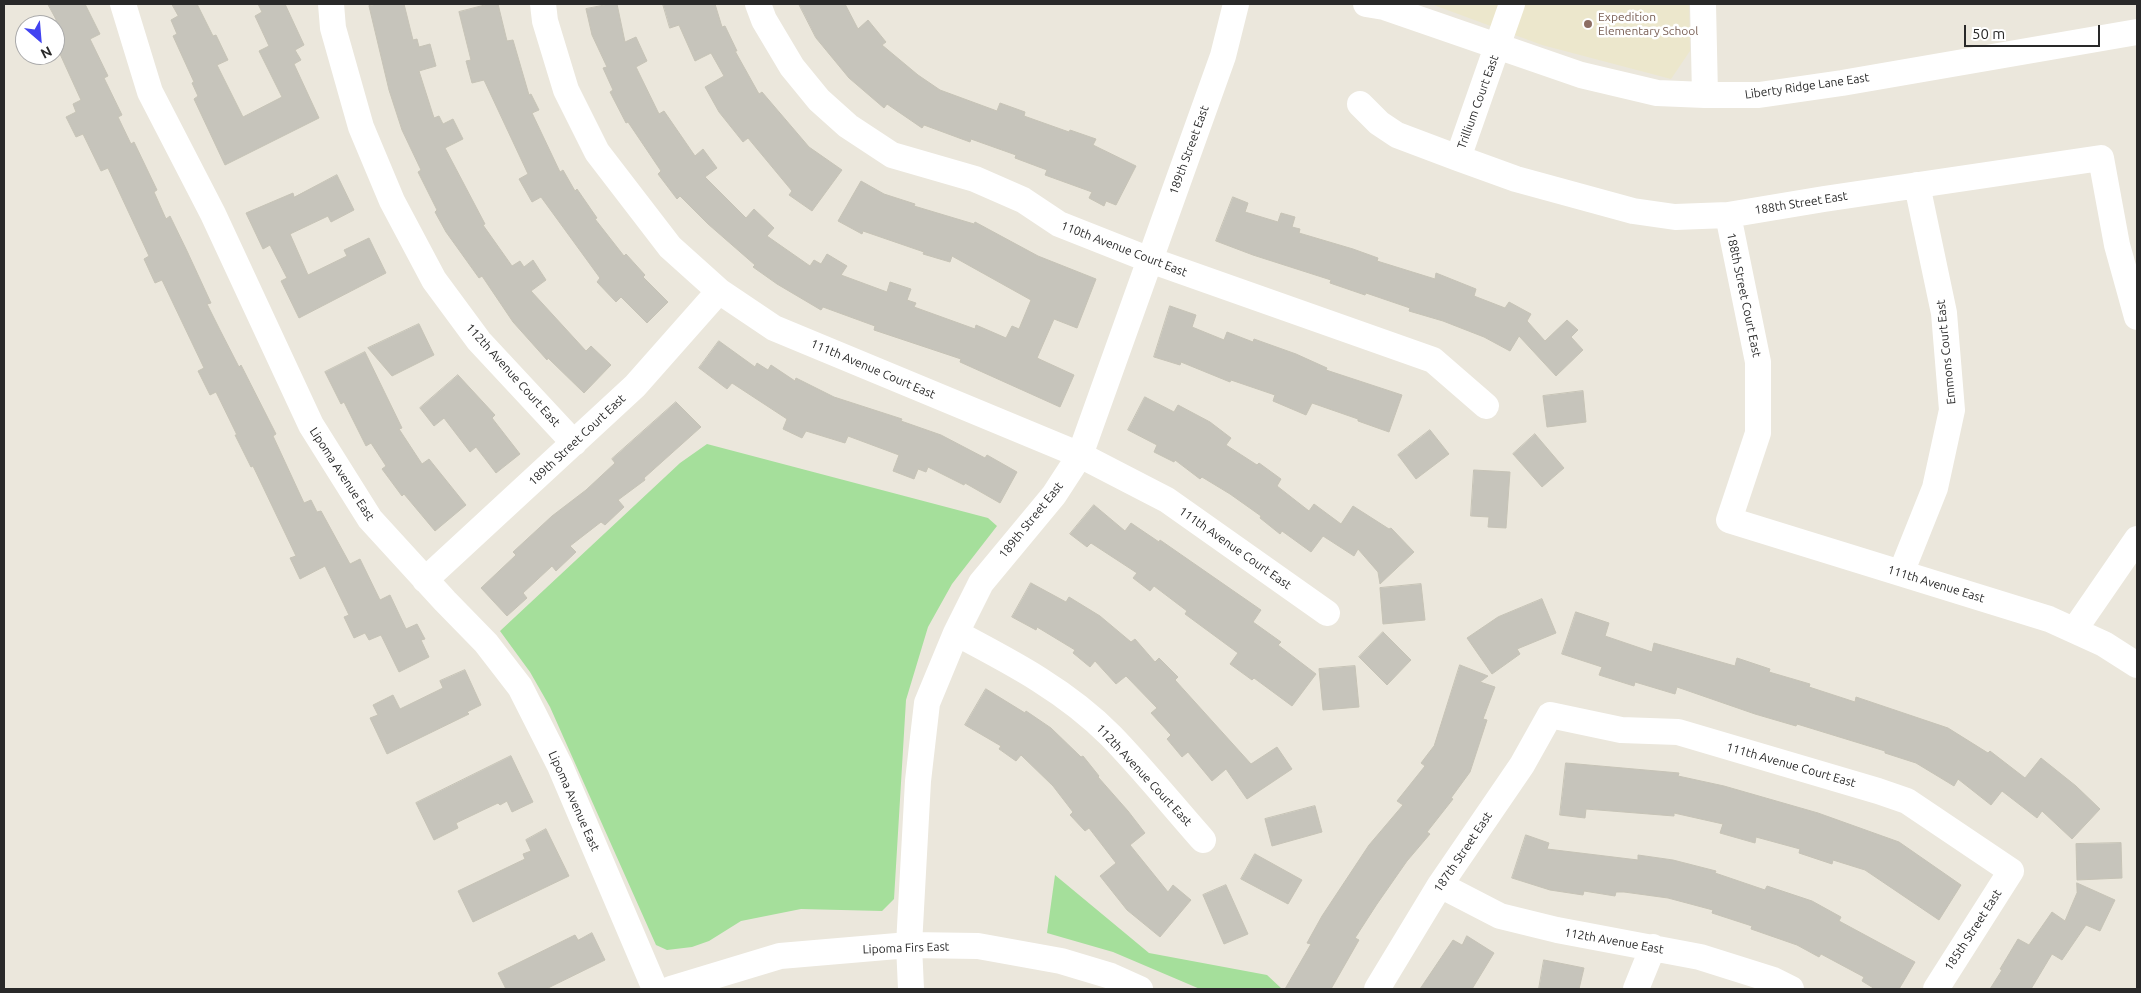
<!DOCTYPE html>
<html>
<head>
<meta charset="utf-8">
<style>
  body { margin:0 }
  #map { position:relative; width:2141px; height:993px; overflow:hidden; background:#ebe7dc; font-family:Ubuntu,sans-serif }
  canvas { display:block }
  .frame { position:absolute; inset:0; border:5px solid #292929; pointer-events:none }
  .north { position:absolute; left:15px; top:15px; width:50px; height:50px; box-sizing:border-box; background:#fff; border:1px solid #a9a9a9; border-radius:50%; rotate:153deg; font-size:14px; font-weight:700; line-height:20px; text-align:center; color:#292929 }
  .north::after { content:''; display:block; margin:auto; width:18px; height:22px; background:#4243f1; clip-path:polygon(50% 0,100% 100%,50% 72%,0 100%) }
  .scale { position:absolute; left:1964px; top:25px; width:136px; height:22px; box-sizing:border-box; border:2px solid #292929; border-top:0; padding-left:6px; font-size:15px; line-height:18px; white-space:nowrap; color:#292929; -webkit-text-stroke:4px #fff; paint-order:stroke }
</style>
</head>
<body>
<div id="map">
<canvas width="2141" height="993"></canvas>
<div class="frame"></div>
<div class="north">N</div>
<div class="scale">50 m</div>
</div>
<script>
const context = document.querySelector('canvas').getContext('2d');
context.lineJoin = 'round';
function fillPath(path, color) { context.fillStyle = color; context.fill(path, 'evenodd'); }
function stroke(path, color, width, dash) { context.strokeStyle = color; context.lineWidth = width; context.lineCap = dash ? 'butt' : 'round'; context.setLineDash(dash || []); context.stroke(path); }
function drawText(font, color, halo, rows, align = 'center') {
  context.font = font + ' Ubuntu,sans-serif'; context.lineWidth = 5; context.setLineDash([]); context.textBaseline = 'middle'; context.strokeStyle = halo; context.fillStyle = color; for (const [text, x, y, turn = 0] of rows) {
    context.save(); context.translate(x, y); context.rotate((+turn || 0) * Math.PI / 180); context.textAlign = isNaN(turn) ? turn : align; if (halo) context.strokeText(text, 0, 0); context.fillText(text, 0, 0); context.restore();
  }
}
fillPath(new Path2D(`
  M1431,4H1689L1690,51L1671,79L1542,45Z`), '#ece7cc');
fillPath(new Path2D(`
  M707,444L988,518L997,526L952,584L928,627L906,700L894,899L882,911L801,909L741,921L709,941L692,947L667,950L656,945L550,707L530,672L500,631L680,463Z
  M1055,875L1149,953L1267,975L1282,989H1200L1113,952L1047,933Z`), '#a5df9b');
const building = new Path2D(`
  M48,4H85L100,34L90,39L108,76L104,78L122,115L118,117L131,144L134,142L157,190L154,192L166,219L170,216L187,251L211,303L207,304L220,330L239,367L241,365L276,434L273,436L304,503L311,500L317,512L321,511L350,564L360,559L380,600L390,595L406,629L417,624L425,639L421,640L429,657L399,672L381,635L369,640L365,633L354,638L344,617L349,615L325,566L300,579L290,558L296,556L253,466L251,467L235,435H237L216,392L210,395L198,371L204,368L162,280L155,283L144,259L149,256L108,168L101,171L83,134L76,137L66,117L76,112L73,104L81,100L60,54L55,56V25H51L50,23L56,20Z
  M172,4H197L213,36L216,35L228,60L217,65L243,117L282,97L259,51L269,46L255,16L262,12L258,4H285L304,45L295,50L301,60L294,64L319,118L225,165L194,99L198,96L192,83L194,82L173,36L177,34L171,20L178,16Z
  M378,4H404L413,40L417,39L419,47L430,44L436,66L419,71L434,118L439,116L443,124L453,119L463,139L445,148L485,224L483,225L512,266L520,261L524,267L533,260L546,280L531,291L586,351L591,346L611,365L584,393L548,358L547,360L513,322L482,276L479,278L446,232L435,212L437,210L418,172L421,170L402,130L389,90L369,6Z
  M489,4H498L507,41L513,40L529,95L531,94L539,110L532,113L560,172L563,170L575,191L577,189L597,218L595,219L624,256L626,254L645,275L643,277L668,302L647,323L621,297L616,302L597,282L600,278L541,197L532,202L519,179L528,174L484,80L472,83L466,61L471,60L459,12Z
  M610,4H617L625,42L636,37L647,61L636,67L659,114L664,111L695,156L703,149L717,168L705,177L746,218L754,209L774,228L767,236L810,266L814,260L821,264L827,254L847,266L841,275L887,292L890,282L911,289L907,300L916,303L914,307L975,329L976,325L1006,338L1012,326L1019,329L1031,300L952,256L950,262L923,254L924,252L863,231L862,234L838,221L861,181L884,194L915,204L914,206L974,224L975,222L1038,256L1096,279L1077,328L1054,319L1037,358L1074,375L1060,407L960,362L961,359L874,330L875,326L823,307L821,310L777,284L753,267L755,265L708,224L680,196L677,199L658,174L661,171L628,122L626,123L610,92L613,90L603,68L607,67L592,35L586,9Z
  M663,4H715L722,27L725,26L737,51H735L759,94L762,92L809,147L842,170L812,211L789,195L792,191L748,138L743,142L719,112L705,87L724,76L711,53L695,61L679,25L670,28Z
  M799,4H845L858,29L868,20L886,42L882,45L918,75L940,90L997,111L1000,103L1025,112L1024,116L1069,132L1070,130L1096,139L1093,145L1136,166L1116,205L1106,201L1104,206L1089,198L1092,192L1045,175L1047,170L1015,158L1016,155L971,139L970,142L924,125L922,128L887,104L884,108L849,78L816,38Z
  M337,175L354,210L331,222L328,216L290,234L308,275L347,256L344,250L369,238L386,273L299,318L281,281L287,278L270,245L263,249L246,213L293,193L294,197Z
  M1233,197L1248,203L1245,212L1278,222L1281,213L1295,217L1292,227L1300,229L1299,233L1353,249L1378,258L1377,261L1435,279L1436,273L1476,289L1474,296L1505,308L1509,302L1531,314L1527,321L1545,341L1567,320L1578,330L1571,337L1583,350L1556,376L1519,336L1510,351L1484,337L1443,321L1409,311L1410,308L1366,293L1365,295L1330,283L1331,280L1253,255L1216,241Z
  M1170,306L1196,315L1192,327L1224,340L1227,332L1253,342L1254,339L1296,354L1327,368L1326,370L1402,395L1389,432L1358,421V419L1312,403L1306,415L1273,401L1275,395L1231,380L1230,382L1181,362L1180,365L1154,357Z
  M419,324L434,355L392,376L368,348Z
  M719,341L755,367L757,363L768,370L771,365L795,381L796,378L834,397L902,419L901,421L941,435L985,458L987,455L1017,472L1000,503L965,483L964,485L928,467L926,472L918,469L914,479L893,471L899,455L848,436L845,443L806,431L802,438L783,429L787,419L732,383L727,389L699,368Z
  M365,352L402,428L399,429L422,464L429,459L466,505L435,531L404,494L402,496L382,469L386,466L371,443L366,446L344,402L341,404L325,372Z
  M458,375L495,415L492,418L520,454L496,473L476,447L470,452L444,418L434,426L420,408Z
  M1583,391L1586,422L1547,427L1543,396Z
  M1145,397L1174,412L1178,405L1210,422L1231,438L1226,445L1257,465L1259,463L1281,479L1277,486L1309,511L1314,504L1341,524L1353,506L1389,529L1391,528L1414,552L1380,584L1378,572L1358,549L1354,556L1323,536L1311,552L1282,531L1280,534L1260,518L1261,516L1230,494L1202,477L1200,479L1175,460L1174,462L1154,452L1157,445L1128,430Z
  M676,402L701,427L644,478L645,480L618,500L624,507L605,525L601,522L570,546L576,552L556,571L552,566L523,593L527,598L507,616L481,588L516,555L513,552L552,516L586,490L615,463L612,459Z
  M1430,430L1449,454L1416,479L1398,455Z
  M1535,434L1564,468L1542,487L1513,454Z
  M1474,470L1510,472L1506,528L1488,527L1489,517L1471,516Z
  M1094,505L1125,531L1131,523L1159,542L1160,540L1261,610L1253,622L1281,642L1278,645L1316,674L1292,706L1254,678L1252,680L1230,664L1238,653L1185,614L1187,611L1154,586L1150,591L1133,578L1137,573L1091,543L1087,547L1070,534Z
  M1031,583L1066,602L1069,597L1100,616L1131,642L1135,639L1155,662L1159,658L1178,677L1175,680L1251,764L1277,747L1292,769L1247,799L1226,769L1212,781L1188,752L1182,757L1167,739L1171,735L1151,713L1157,708L1126,676L1116,684L1095,661L1090,667L1073,653L1075,650L1037,627L1036,630L1012,617Z
  M1421,584L1425,620L1383,624L1380,588Z
  M1542,599L1556,633L1517,649L1520,654L1492,674L1467,638L1498,617Z
  M1576,612L1609,623L1605,636L1652,652L1654,643L1735,666L1737,658L1770,669L1769,672L1810,684L1809,687L1855,702L1856,697L1948,728L1988,753L1990,751L2025,778L2041,758L2076,786L2100,809L2072,839L2042,811L2037,818L2002,791L1991,805L1958,779L1954,786L1916,763L1885,753V751L1797,724L1796,726L1755,714L1677,687L1675,694L1635,682L1634,686L1599,675L1602,667L1562,654Z
  M1383,632L1411,660L1387,685L1359,657Z
  M1460,665L1488,676L1480,682L1495,687L1483,719L1487,720L1470,772L1451,798L1453,799L1427,832L1430,834L1407,861L1377,904L1355,938L1359,940L1331,989H1285L1311,944L1307,943L1322,916L1369,845L1403,805L1397,801L1425,766L1421,763L1434,746Z
  M1355,666L1359,707L1323,710L1319,669Z
  M465,670L481,705L467,712L469,714L387,754L370,718L378,715L373,705L393,695L400,709L443,688L440,681Z
  M986,689L1025,713L1026,711L1051,728L1081,757L1083,756L1099,776L1098,777L1128,811L1145,833L1130,845L1168,892L1173,885L1191,900L1160,937L1127,910L1100,876L1116,863L1089,828L1085,831L1070,815L1073,812L1053,786L1021,755L1016,761L999,749L1001,746L965,725Z
  M511,756L533,802L512,812L507,801L500,805L498,803L456,823L458,828L434,840L416,803Z
  M1566,763L1679,773L1678,776L1724,786L1818,813L1899,842L1961,885L1939,920L1865,870L1833,860L1832,864L1799,853L1800,849L1756,837L1755,843L1720,833L1723,824L1674,813V816L1586,809L1585,818L1560,815Z
  M1315,806L1322,832L1272,846L1265,819Z
  M546,829L569,876L473,922L458,891L525,859L523,854L531,851L526,840Z
  M1526,835L1549,843L1547,849L1638,860V855L1673,860L1716,871L1715,873L1765,890L1767,886L1812,901L1841,917L1839,921L1915,962L1899,989H1875L1862,981L1864,977L1821,954L1819,957L1797,945L1751,929L1752,926L1712,913L1713,910L1668,898L1624,892H1616L1615,896L1584,891L1583,895L1550,890L1512,878Z
  M2121,843L2122,878L2077,880L2076,844Z
  M1255,854L1302,880L1288,904L1241,879Z
  M2077,883L2115,900L2100,931L2086,925L2062,960L2052,954L2031,989H1990L2002,970L2000,969L2018,939L2029,945L2052,912L2065,921L2077,893Z
  M1226,885L1248,934L1224,944L1203,895Z
  M592,933L605,960L546,989H506L498,973L575,935L578,940Z
  M1467,936L1494,953L1472,989H1420L1453,940L1462,945Z
  M1544,960L1584,968L1579,989H1539Z`);
fillPath(building, '#c6c4bb');
stroke(building, '#c6c3b6', 1);
stroke(new Path2D(`
  M123,4L150,92L213,214L311,425L370,519L445,601L486,643L520,687L560,766L655,989
  M331,4L333,28L361,127L392,201L434,280L479,341L574,443
  M543,4L545,21L566,90L597,152L670,247L719,291L774,328L1080,455L1167,500L1327,613
  M758,4L764,20L792,67L819,100L848,126L892,155L975,179L1023,200L1059,224L1150,260L1433,360L1486,406
  M1366,4L1384,7L1581,75L1657,93L1705,95H1759L1842,83L2137,32
  M1703,4L1705,95
  M1360,104L1379,123L1397,135L1458,158L1516,179L1633,211L1675,217L1728,215L1824,199L2101,158L2117,245L2137,317
  M1458,158L1512,4
  M1728,215L1758,362V433L1729,520L2049,619L2104,644L2137,665
  M1901,573L1935,488L1952,410L1944,313L1917,185
  M425,580L635,386L719,291
  M2075,629L2137,539
  M956,633C1011,662 1067,691 1111,736C1143,769 1172,805 1203,840
  M1440,885L1500,916L1557,930L1700,957L1773,980L1791,989
  M671,989L780,956L909,945L978,946L1061,961L1111,976L1140,989
  M911,989L909,945L918,781L927,703L956,633L981,583L1054,495L1080,455L1223,56L1236,4
  M1377,989L1440,885L1522,765L1550,715L1621,730L1678,732L1878,791L1907,801L2011,871L1936,989
  M1636,989L1653,947`), '#fff', 26);
for (const [x, y, r, color] of [
  [1588,24,5,"#8d6e63"]
]) { const dot = new Path2D(); dot.arc(x, y, r, 0, 2 * Math.PI); context.fillStyle = color; context.fill(dot); stroke(dot, '#fff', 2); }
drawText('12px', '#785e54', '#fff', [
  ["Expedition",1598,17],
  ["Elementary School",1598,31]
], 'left');
drawText('12px', '#292929', '#fff', [
  ["Liberty Ridge Lane East",1807,86,-8],
  ["Trillium Court East",1478,102,-70],
  ["189th Street East",1189,150,-70],
  ["188th Street East",1801,203,-9],
  ["110th Avenue Court East",1124,249,21],
  ["188th Street Court East",1744,295,78],
  ["Emmons Court East",1946,352,-96],
  ["111th Avenue Court East",873,369,23],
  ["112th Avenue Court East",513,375,48],
  ["189th Street Court East",577,440,-43],
  ["Lipoma Avenue East",342,474,57],
  ["189th Street East",1031,520,-51],
  ["111th Avenue Court East",1235,548,35],
  ["111th Avenue East",1936,584,17],
  ["111th Avenue Court East",1791,765,16],
  ["112th Avenue Court East",1144,775,47],
  ["Lipoma Avenue East",574,801,66],
  ["187th Street East",1463,852,-56],
  ["185th Street East",1973,930,-57],
  ["112th Avenue East",1614,941,10],
  ["Lipoma Firs East",906,948,-2]
]);
</script>
</body>
</html>
